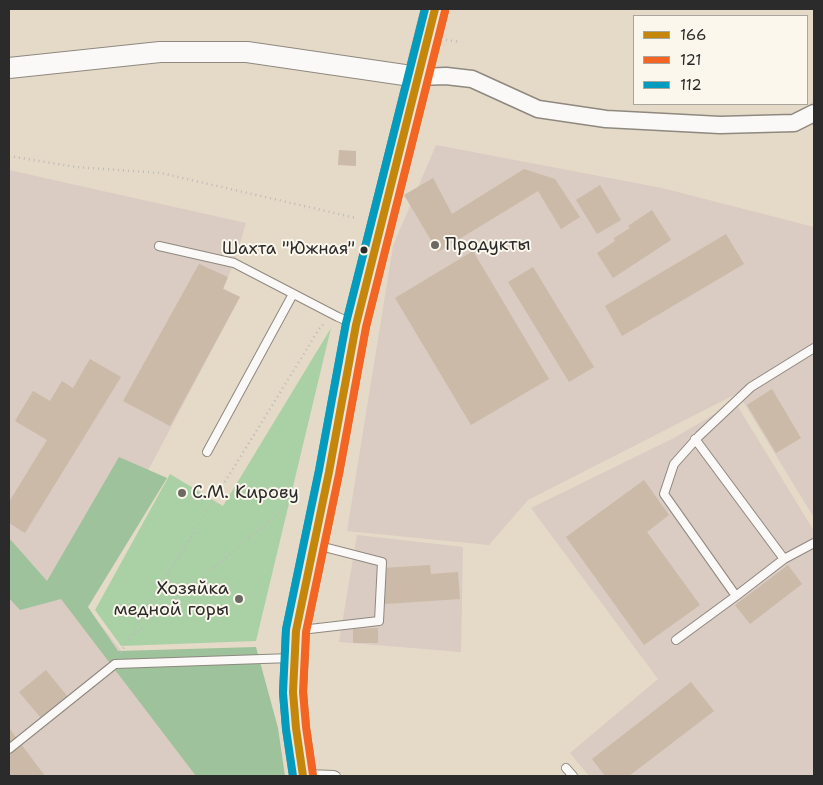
<!DOCTYPE html>
<html>
<head>
<meta charset="utf-8">
<style>
  body { margin:0 }
  #map { position:relative; width:823px; height:785px; overflow:hidden; background:#e5dac8; font-family:"Shantell Sans",sans-serif }
  canvas { display:block }
  .frame { position:absolute; inset:0; border:10px solid #2b2b2b; pointer-events:none }
  .legend { position:absolute; left:633px; top:15px; width:175px; height:90px; box-sizing:border-box; background:#fbf7ec; border:1px solid #a8a59f; margin:0; padding:6px 9px; list-style:none; font-size:15px; color:#2b2b2b }
  .legend li { display:flex; align-items:center; gap:10px; height:25px }
  .legend b { width:25px; border:1px solid #a8a59f }
</style>
</head>
<body>
<div id="map">
<canvas width="823" height="785"></canvas>
<div class="frame"></div>
<ul class="legend">
<li><b style="height:6px;background:#c4870b"></b>166</li>
<li><b style="height:6px;background:#f26522"></b>121</li>
<li><b style="height:6px;background:#049cbe"></b>112</li>
</ul>
</div>
<script>
const context = document.querySelector('canvas').getContext('2d');
context.lineJoin = 'round';
function fillPath(path, color) { context.fillStyle = color; context.fill(path, 'evenodd'); }
function stroke(path, color, width, dash) { context.strokeStyle = color; context.lineWidth = width; context.lineCap = dash ? 'butt' : 'round'; context.setLineDash(dash || []); context.stroke(path); }
function drawText(font, color, halo, rows, align = 'center') {
  context.font = font + ' "Shantell Sans",sans-serif'; context.lineWidth = 4; context.setLineDash([]); context.textBaseline = 'middle'; context.strokeStyle = halo; context.fillStyle = color; for (const [text, x, y, turn = 0] of rows) {
    context.save(); context.translate(x, y); context.rotate((+turn || 0) * Math.PI / 180); context.textAlign = isNaN(turn) ? turn : align; if (halo) context.strokeText(text, 0, 0); context.fillText(text, 0, 0); context.restore();
  }
}
fillPath(new Path2D(`
  M436,145L662,188L814,227V518L738,393L528,500L489,545L347,531L393,246Z
  M9,170L246,223L234,263L223,288L240,297L80,599L221,776H9Z
  M735,402L814,531V776H589L570,753L658,679L531,508L674,438Z
  M357,535L463,547L461,652L339,642Z`), '#dacbc3');
fillPath(new Path2D(`
  M331,328L256,641L121,646L95,610L170,474L223,506Z`), '#aad1a6');
fillPath(new Path2D(`
  M119,457L167,478L88,607L118,651L256,647L278,728L285,776H196L61,599L20,610L9,598V538L47,581Z`), '#9ec29b');
fillPath(new Path2D(`
  M339,150L356,151V166L338,165Z
  M524,169L555,179L580,217L561,229L538,191L438,252L404,195L433,178L452,214Z
  M600,185L621,220L597,234L576,200Z
  M652,210L671,240L613,278L597,253L615,241L614,238L630,228L628,226Z
  M726,234L744,264L622,336L605,306Z
  M473,251L549,379L471,425L395,298Z
  M199,264L228,277L223,289L240,297L170,426L123,401Z
  M533,267L594,367L569,382L508,282Z
  M90,359L121,377L25,533L9,523V502L47,440L15,421L33,391L50,401L62,381L73,388Z
  M772,389L801,438L776,453L747,405Z
  M644,480L669,515L647,532L700,605L644,645L566,537Z
  M430,565L431,574L458,572L460,599L385,604L383,568Z
  M788,565L802,584L750,624L735,605Z
  M378,628V643H353V629Z
  M46,670L67,696L41,718L19,692Z
  M691,682L714,711L629,776H605L592,759Z
  M9,728L45,776H9Z`), '#cabaa7');
const service = new Path2D(`
  M159,246L234,263L338,317L352,323
  M695,439L784,559L736,596
  M207,452L293,294
  M784,559L814,543
  M301,630L379,621L382,562L316,545
  M676,640L736,596L664,494L674,464L699,436L751,387L814,348
  M9,749L115,664L292,658
  M566,768L573,776
  M306,774L334,775L336,776`);
const minor = new Path2D(`
  M418,77L446,76L472,79L538,109L606,119L720,125L794,123L814,113`);
const tertiary = new Path2D(`
  M9,68L160,52H247L418,77`);
const primary = new Path2D(`
  M303,776L296,728L293,692L296,631L329,472L356,325L435,9`);
stroke(service, '#8e887f', 10);
stroke(minor, '#8e887f', 19);
stroke(tertiary, '#8e887f', 22);
stroke(primary, '#8e887f', 28);
stroke(new Path2D(`
  M446,40L461,42
  M9,156L76,167L161,173L356,218
  M130,638L283,509L301,495
  M121,653L127,641L321,326L325,323`), '#bcbbb7', 2.5, [1, 4]);
stroke(service, '#fbf9f7', 8);
stroke(minor, '#fbf9f7', 16);
stroke(tertiary, '#fbf9f7', 20);
stroke(primary, '#ede4dc', 25);
stroke(new Path2D(`
  M303,776L296,728L293,692L296,631L329,472L356,325L435,9`), '#c4870b', 8);
stroke(new Path2D(`
  M313,775L306,727L303,692L306,632L339,474L366,327L445,11`), '#f26522', 8);
stroke(new Path2D(`
  M293,776L286,729L283,693L286,629L319,470L346,323L425,9`), '#049cbe', 8);
for (const [x, y, r, color] of [
  [435,245,5,"#6c6862"],
  [364,250,4.5,"#2b2b2b"],
  [182,493,5,"#6c6862"],
  [239,599,5,"#6c6862"]
]) { const dot = new Path2D(); dot.arc(x, y, r, 0, 2 * Math.PI); context.fillStyle = color; context.fill(dot); stroke(dot, '#fbf7ec', 2); }
drawText('17px', '#2b2b2b', '#fbf7ec', [
  ["Шахта \"Южная\"",355,250]
], 'right');
drawText('18px', '#2b2b2b', '#fbf7ec', [
  ["Продукты",445,245],
  ["С.М. Кирову",192,493],
  ["Хозяйка",229,589,"right"],
  ["медной горы",229,610,"right"]
], 'left');
</script>
</body>
</html>
